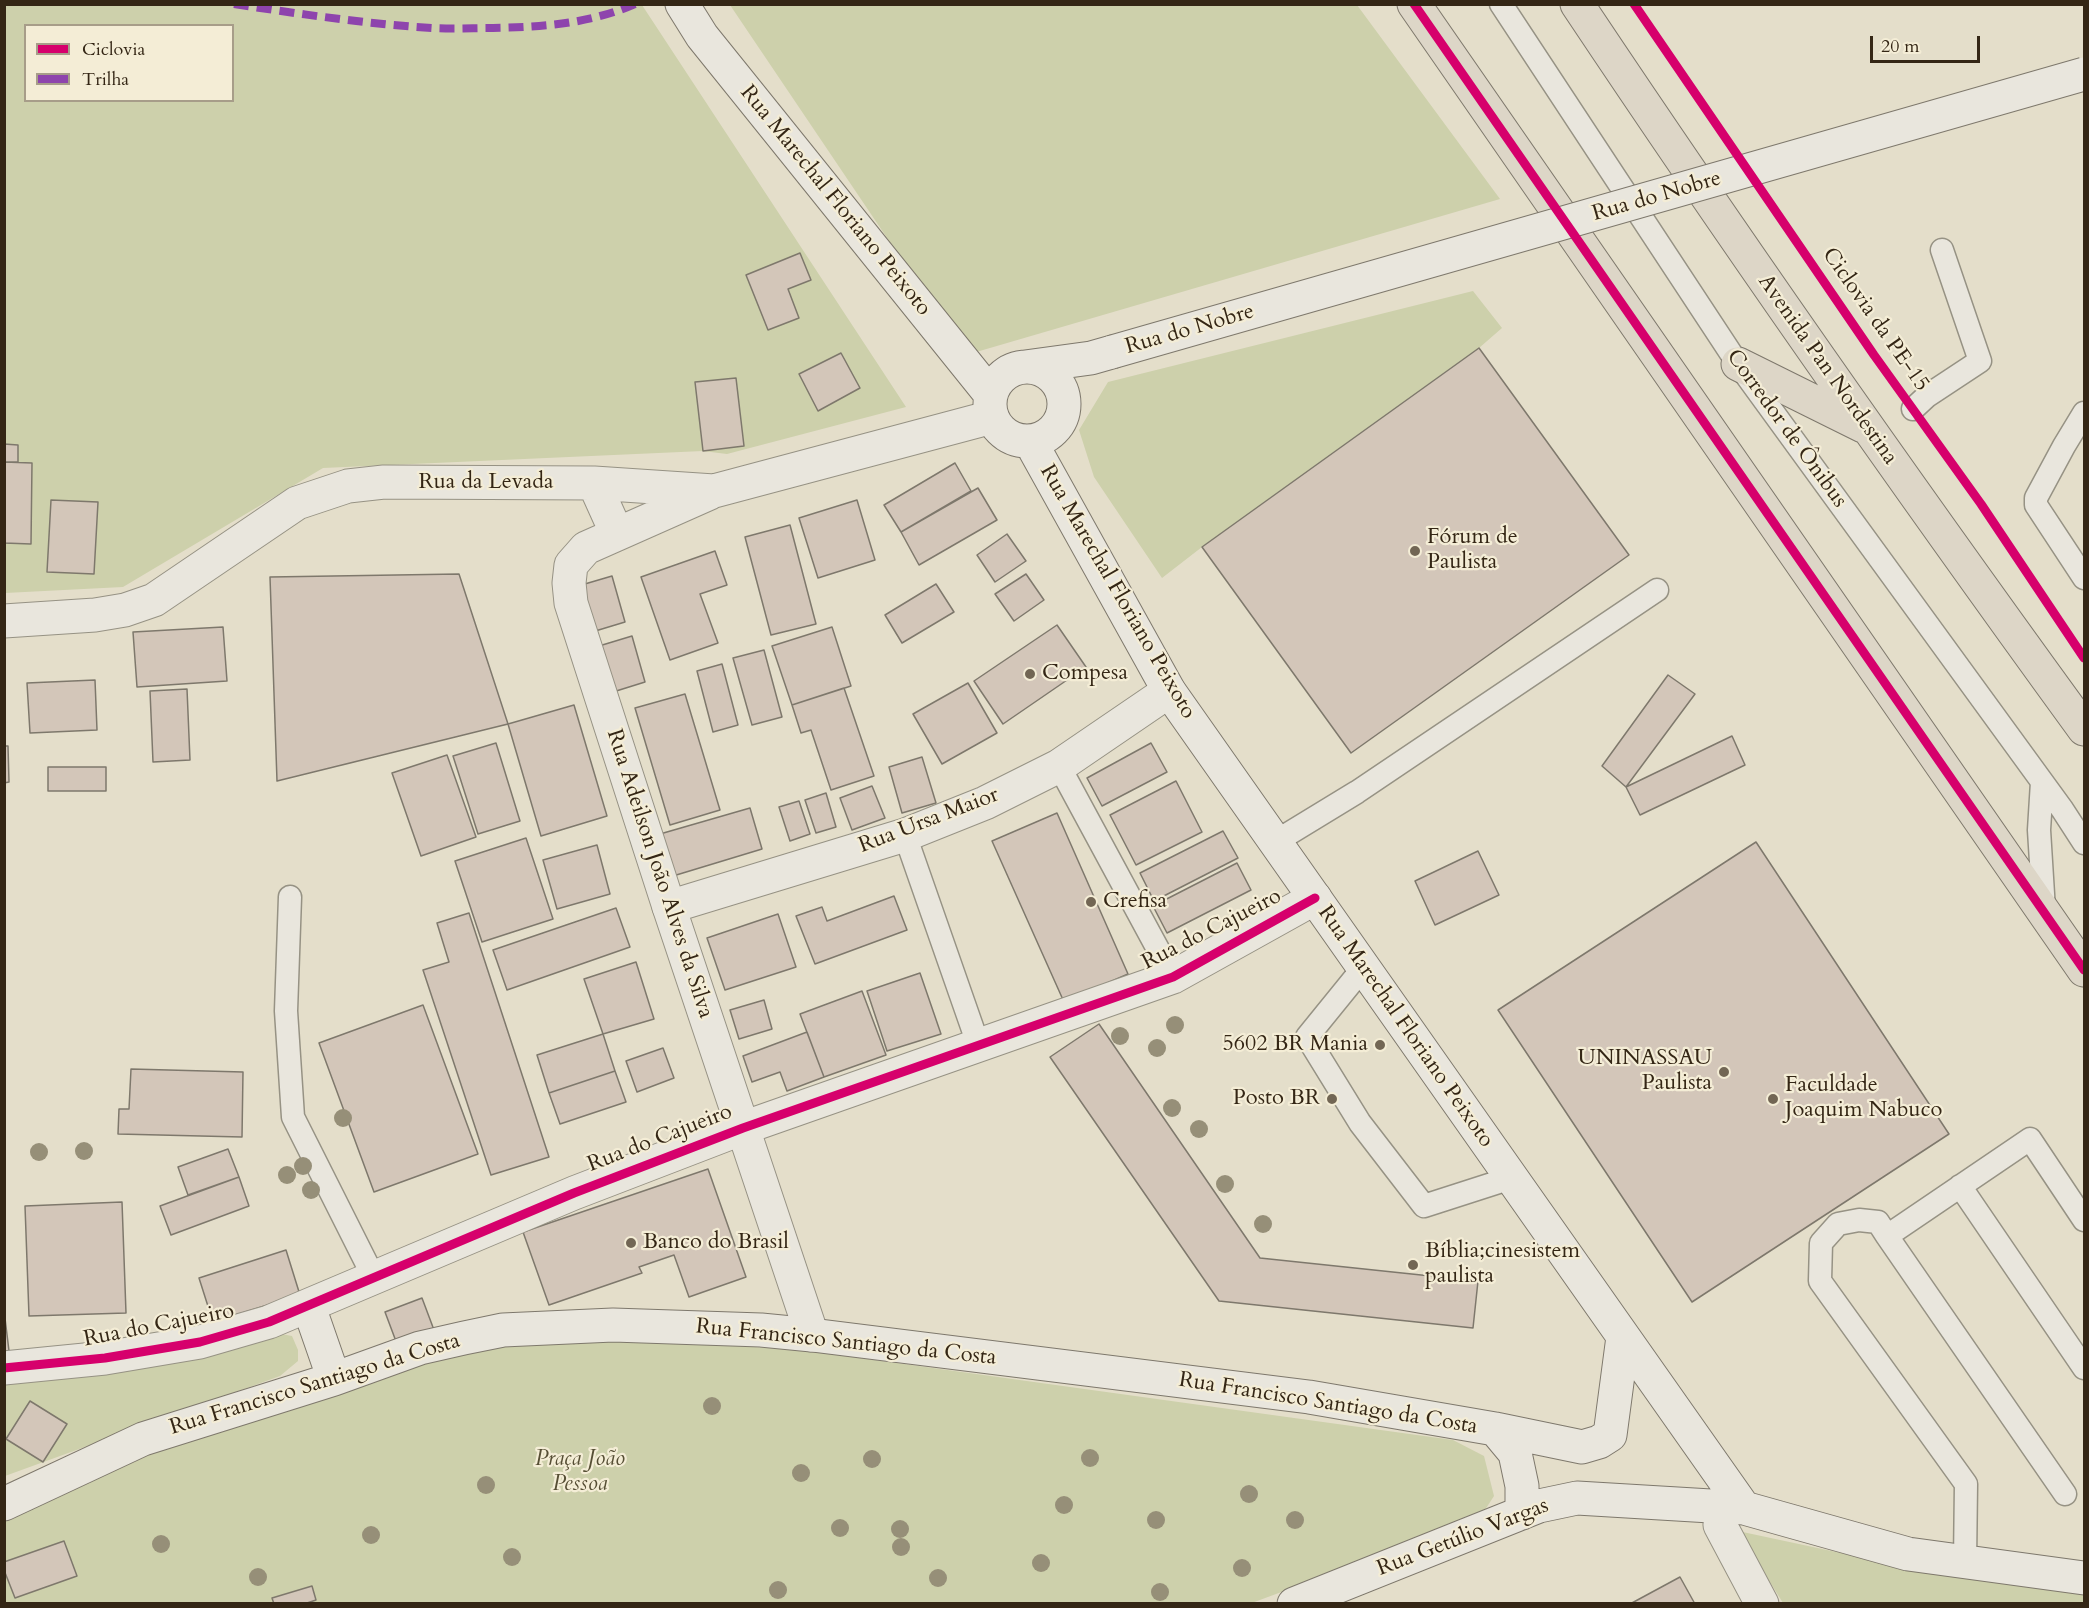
<!DOCTYPE html>
<html>
<head>
<meta charset="utf-8">
<style>
  body { margin:0 }
  #map { position:relative; width:2089px; height:1608px; overflow:hidden; background:#e4deca; font-family:Cardo,serif }
  canvas { display:block }
  .frame { position:absolute; inset:0; border:6px solid #342615; pointer-events:none }
  .legend { position:absolute; left:24px; top:24px; width:210px; height:78px; box-sizing:border-box; background:#f4edd6; border:2px solid #a79d89; margin:0; padding:8px 10px; list-style:none; font-size:18px; color:#342615 }
  .legend li { display:flex; align-items:center; gap:12px; height:30px }
  .legend b { width:30px; border:2px solid #a79d89 }
  .scale { position:absolute; left:1870px; top:36px; width:110px; height:27px; box-sizing:border-box; border:3px solid #342615; border-top:0; padding-left:8px; font-size:18px; line-height:21px; white-space:nowrap; color:#342615; -webkit-text-stroke:4px #f4edd6; paint-order:stroke }
</style>
</head>
<body>
<div id="map">
<canvas width="2089" height="1608"></canvas>
<div class="frame"></div>
<ul class="legend">
<li><b style="height:8px;background:#d6006c"></b>Ciclovia</li>
<li><b style="height:8px;background:#8e44ad"></b>Trilha</li>
</ul>
<div class="scale">20 m</div>
</div>
<script>
const context = document.querySelector('canvas').getContext('2d');
context.lineJoin = 'round';
function fillPath(path, color) { context.fillStyle = color; context.fill(path, 'evenodd'); }
function stroke(path, color, width, dash) { context.strokeStyle = color; context.lineWidth = width; context.lineCap = dash ? 'butt' : 'round'; context.setLineDash(dash || []); context.stroke(path); }
function drawText(font, color, halo, rows, align = 'center') {
  context.font = font + ' Cardo,serif'; context.lineWidth = 4.5; context.setLineDash([]); context.textBaseline = 'middle'; context.strokeStyle = halo; context.fillStyle = color; for (const [text, x, y, turn = 0] of rows) {
    context.save(); context.translate(x, y); context.rotate((+turn || 0) * Math.PI / 180); context.textAlign = isNaN(turn) ? turn : align; if (halo) context.strokeText(text, 0, 0); context.fillText(text, 0, 0); context.restore();
  }
}
fillPath(new Path2D(`
  M5,5H642L906,407L727,454L703,451L323,468L123,587L5,593ZM26,26H232V100H26Z
  M730,5H1357L1500,199L966,355Z
  M1473,291L1502,328L1479,348L1202,547L1162,578L1094,477L1079,430L1108,382Z
  M276,1333L292,1336L298,1350V1361L280,1376L5,1476L4,1381Z
  M658,1340L810,1351L1453,1440L1484,1456L1494,1496L1479,1519L1249,1604L5,1603L4,1501L143,1439L481,1346L552,1341Z
  M1738,1531L1897,1565L2084,1587V1603H1783Z`), '#cdd0ab');
const building = new Path2D(`
  M800,253L811,280L788,289L799,318L768,330L746,275Z
  M1479,348L1629,555L1351,753L1202,547Z
  M841,353L860,388L818,411L799,374Z
  M736,378L744,446L703,451L695,382Z
  M4,444L18,445V462H4Z
  M4,462L32,463L31,544L4,543Z
  M955,463L971,491L901,532L884,505Z
  M978,488L997,520L919,565L901,532Z
  M51,500L98,502L94,574L47,572Z
  M857,500L875,560L818,578L799,518Z
  M790,525L816,624L771,635L745,537Z
  M1007,534L1026,561L995,582L977,555Z
  M715,551L727,585L700,594L718,643L670,660L641,577Z
  M459,574L508,724L277,781L270,577Z
  M1026,574L1044,600L1014,621L995,594Z
  M612,576L625,622L592,632L578,586Z
  M936,584L954,612L902,643L885,615Z
  M1057,625L1086,667L1003,724L974,681Z
  M223,627L227,681L137,687L133,632Z
  M832,627L851,686L792,705L772,646Z
  M632,636L645,682L613,692L599,646Z
  M764,650L782,717L752,725L733,658Z
  M722,664L738,725L713,732L697,671Z
  M1668,675L1695,694L1626,787L1602,766Z
  M95,680L97,730L30,733L27,683Z
  M968,683L997,733L942,764L913,714Z
  M844,688L874,776L831,790L811,730L801,733L792,705Z
  M187,689L190,760L153,762L150,691Z
  M685,694L720,810L670,825L635,708Z
  M574,705L607,816L541,836L508,724Z
  M1732,736L1745,765L1640,815L1626,787Z
  M496,743L520,821L478,834L453,756Z
  M1151,743L1167,772L1102,806L1087,778Z
  M4,746H8L9,782L4,783Z
  M447,755L476,837L421,856L392,773Z
  M922,757L936,803L902,813L889,767Z
  M48,767H106V791H48Z
  M1176,781L1202,832L1136,865L1110,815Z
  M872,786L885,818L852,830L840,798Z
  M826,793L836,827L816,833L805,800Z
  M799,801L810,834L790,841L779,807Z
  M750,808L762,849L673,876L660,834Z
  M1057,813L1128,974L1064,1002L992,841Z
  M1223,831L1238,858L1154,901L1140,873Z
  M526,838L553,919L482,942L455,861Z
  M1756,842L1949,1134L1692,1302L1498,1010Z
  M597,845L610,894L557,909L543,860Z
  M1478,851L1499,895L1435,925L1415,881Z
  M1237,863L1251,890L1167,933L1153,906Z
  M894,896L907,930L815,964L796,916L822,907L827,921Z
  M616,908L630,947L507,990L493,950Z
  M469,913L549,1157L491,1175L423,970L449,962L437,923Z
  M778,914L796,967L725,990L707,938Z
  M636,962L654,1019L603,1034L584,979Z
  M920,973L941,1034L887,1051L867,991Z
  M862,991L886,1055L824,1077L800,1014Z
  M764,1000L772,1029L739,1039L730,1010Z
  M423,1005L478,1154L374,1192L319,1043Z
  M1099,1024L1260,1258L1478,1281L1473,1328L1219,1301L1050,1057Z
  M807,1032L824,1077L787,1091L780,1072L752,1082L743,1056Z
  M603,1034L615,1071L549,1093L537,1055Z
  M663,1048L674,1078L637,1092L626,1061Z
  M131,1069L243,1072L242,1137L118,1134L119,1109H129Z
  M615,1071L626,1102L560,1124L549,1093Z
  M228,1149L239,1177L188,1195L178,1167Z
  M708,1169L746,1277L689,1297L674,1255L639,1267L642,1273L549,1305L523,1232Z
  M239,1177L249,1206L171,1235L160,1206Z
  M122,1202L126,1313L29,1316L25,1206Z
  M286,1250L300,1295L213,1322L199,1278Z
  M422,1298L434,1330L397,1344L385,1312Z
  M4,1310L9,1351H4Z
  M30,1401L67,1424L43,1462L6,1439Z
  M64,1541L77,1576L15,1598L4,1570V1562Z
  M1680,1577L1695,1604H1630Z
  M312,1586L316,1600L304,1604H274L272,1598Z`);
fillPath(building, '#d3c6b9');
stroke(building, '#7e786c', 1.5);
const service = new Path2D(`
  M1501,4L1738,364L2062,809L2084,843
  M1913,409L1927,396L1980,361L1942,250
  M2084,413L2064,446L2036,498V505L2084,578
  M1059,766L1173,977
  M2042,782L2039,830L2044,910
  M905,835L978,1044
  M1275,842L1357,792L1657,590
  M290,897L286,1011L293,1117L374,1278
  M1363,968L1307,1037L1360,1123L1424,1206L1511,1178
  M1960,1186L2084,1368
  M1887,1236L2065,1494
  M1965,1562L1966,1484L1820,1281L1821,1243L1838,1224L1859,1220L1878,1222L1887,1236L2030,1139L2084,1220`);
const minor = new Path2D(`
  M669,907L905,835L985,803L1059,766L1169,691
  M1725,1507L1720,1525L1762,1604`);
const tertiary = new Path2D(`
  M594,483L617,534
  M710,493L586,548L571,565L569,583L571,603L669,907L812,1335
  M4,621L95,615L125,610L154,600L297,503L348,486L384,482L594,483L714,491L992,417
  M4,1368L105,1358L200,1342L269,1322L574,1193L743,1128L1173,977L1315,898`);
const secondary = new Path2D(`
  M682,4L702,36L991,395
  M1025,367L1091,358L1112,352
  M990 404a37 37 0 1 1 74 0a37 37 0 1 1-74 0Z
  M1030,441L1169,691L1744,1508
  M309,1307L334,1379
  M1495,1429L1515,1453L1522,1486V1513
  M4,1504L143,1439L334,1379L420,1348L464,1338L503,1330L613,1325L761,1330L812,1335L1309,1397L1495,1429L1582,1447L1599,1442L1610,1435L1623,1337
  M1294,1604L1539,1506L1577,1498L1744,1508L1908,1554L2084,1578`);
const trunk = new Path2D(`
  M1414,4L2084,970
  M1577,4C1741,250 1911,491 2084,729
  M1738,364L1863,426`);
stroke(service, '#969284', 25);
stroke(minor, '#969284', 35);
stroke(tertiary, '#969284', 35);
stroke(secondary, '#7e786c', 35);
stroke(trunk, '#7e786c', 35);
stroke(service, '#e9e6dd', 22);
stroke(minor, '#e9e6dd', 33);
stroke(tertiary, '#e9e6dd', 33);
stroke(secondary, '#e9e6dd', 33);
stroke(trunk, '#ddd6c7', 33);
const secondaryBridge = new Path2D(`
  M1112,352L2084,74`);
stroke(secondaryBridge, '#7e786c', 35, []);
stroke(secondaryBridge, '#e9e6dd', 33);
stroke(new Path2D(`
  M234,4C300,14 367,24 433,28C453,29 473,28 493,28C542,27 589,24 635,4`), '#8e44ad', 8, [15, 8]);
stroke(new Path2D(`
  M1414,4L2084,970
  M1634,4L1874,355L1981,504L2084,658
  M4,1368L105,1358L200,1342L269,1322L574,1193L743,1128L1173,977L1315,898`), '#d6006c', 9);
context.fillStyle = '#968f78';
for (const [x, y] of [
  [1175,1025],
  [1120,1036],
  [1157,1048],
  [1172,1108],
  [343,1118],
  [1199,1129],
  [84,1151],
  [39,1152],
  [303,1166],
  [287,1175],
  [1225,1184],
  [311,1190],
  [1263,1224],
  [712,1406],
  [1090,1458],
  [872,1459],
  [801,1473],
  [486,1485],
  [1249,1494],
  [1064,1505],
  [1156,1520],
  [1295,1520],
  [840,1528],
  [900,1529],
  [371,1535],
  [161,1544],
  [901,1547],
  [512,1557],
  [1041,1563],
  [1242,1568],
  [258,1577],
  [938,1578],
  [778,1590],
  [1160,1592]
]) { context.beginPath(); context.arc(x, y, 9, 0, 2 * Math.PI); context.fill(); }
for (const [x, y, r, color] of [
  [1415,551,6,"#726654"],
  [1030,674,6,"#726654"],
  [1091,902,6,"#726654"],
  [1380,1045,6,"#726654"],
  [1724,1072,6,"#726654"],
  [1332,1099,6,"#726654"],
  [1773,1099,6,"#726654"],
  [631,1243,6,"#726654"],
  [1413,1265,6,"#726654"]
]) { const dot = new Path2D(); dot.arc(x, y, r, 0, 2 * Math.PI); context.fillStyle = color; context.fill(dot); stroke(dot, '#f4edd6', 2); }
drawText('22px', '#342615', '#f4edd6', [
  ["Rua do Nobre",1657,197,-16],
  ["Rua Marechal Floriano Peixoto",835,201,51],
  ["Ciclovia da PE-15",1875,320,55],
  ["Rua do Nobre",1190,330,-16],
  ["Avenida Pan Nordestina",1827,370,55],
  ["Corredor de Ônibus",1786,429,54],
  ["Rua da Levada",486,483],
  ["Rua Marechal Floriano Peixoto",1117,592,60],
  ["Rua Ursa Maior",929,821,-21],
  ["Rua Adeilson João Alves da Silva",659,874,72],
  ["Rua do Cajueiro",1212,930,-27],
  ["Rua Marechal Floriano Peixoto",1405,1027,55],
  ["Rua do Cajueiro",660,1139,-21],
  ["Rua do Cajueiro",159,1326,-11],
  ["Rua Francisco Santiago da Costa",846,1343,6],
  ["Rua Francisco Santiago da Costa",315,1385,-17],
  ["Rua Francisco Santiago da Costa",1328,1404,9],
  ["Rua Getúlio Vargas",1463,1538,-21]
]);
drawText('22px', '#342615', '#f4edd6', [
  ["Fórum de",1427,538],
  ["Paulista",1427,563],
  ["Compesa",1042,674],
  ["Crefisa",1103,902],
  ["5602 BR Mania",1368,1045,"right"],
  ["UNINASSAU",1712,1059,"right"],
  ["Paulista",1712,1084,"right"],
  ["Faculdade",1785,1086],
  ["Joaquim Nabuco",1785,1111],
  ["Posto BR",1320,1099,"right"],
  ["Banco do Brasil",643,1243],
  ["Bíblia;cinesistem",1425,1252],
  ["paulista",1425,1277]
], 'left');
drawText('italic 22px', '#564e34', '#f4edd6', [
  ["Praça João",580,1460],
  ["Pessoa",580,1485]
]);
</script>
</body>
</html>
